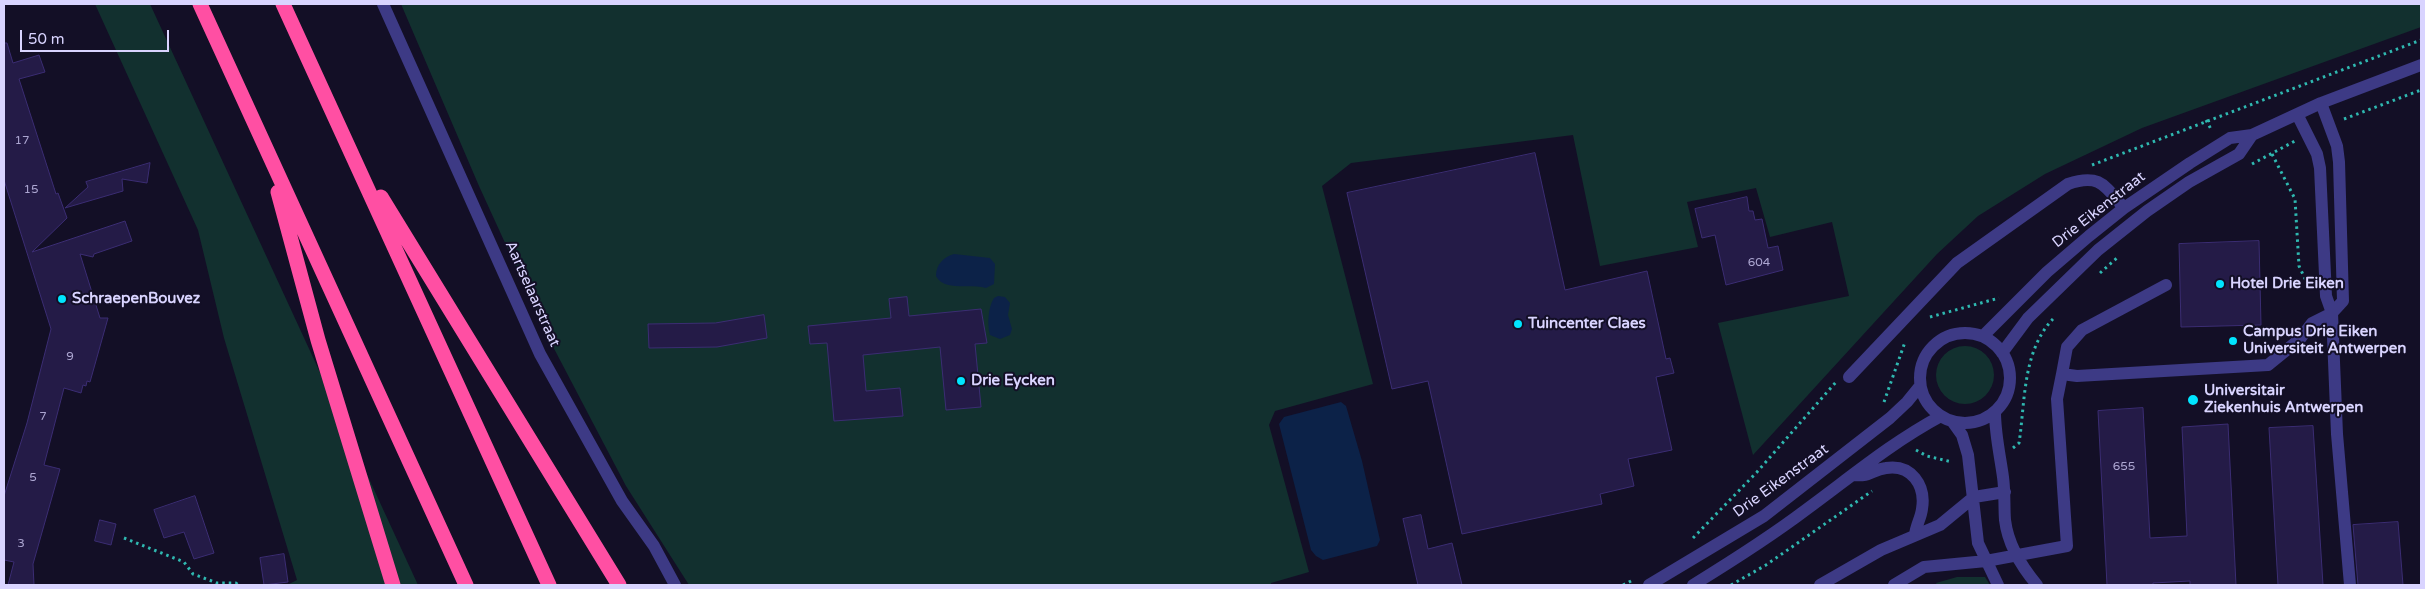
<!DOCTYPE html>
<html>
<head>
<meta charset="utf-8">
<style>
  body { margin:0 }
  #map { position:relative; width:2425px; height:589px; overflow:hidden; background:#130f26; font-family:"Varela Round",sans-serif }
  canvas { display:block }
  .frame { position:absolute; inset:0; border:5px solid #d9d4ff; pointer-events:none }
  .scale { position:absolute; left:20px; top:30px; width:149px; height:22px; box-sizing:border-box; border:2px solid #d9d4ff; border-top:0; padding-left:6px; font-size:15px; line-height:18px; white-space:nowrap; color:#d9d4ff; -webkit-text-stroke:4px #130f26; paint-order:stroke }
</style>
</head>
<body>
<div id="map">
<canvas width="2425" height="589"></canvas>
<div class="frame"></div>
<div class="scale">50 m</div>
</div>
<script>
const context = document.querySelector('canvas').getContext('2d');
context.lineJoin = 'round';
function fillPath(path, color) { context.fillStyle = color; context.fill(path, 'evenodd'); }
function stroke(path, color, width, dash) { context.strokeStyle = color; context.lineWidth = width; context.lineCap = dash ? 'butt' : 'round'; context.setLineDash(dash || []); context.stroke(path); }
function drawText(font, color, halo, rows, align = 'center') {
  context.font = font + ' "Varela Round",sans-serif'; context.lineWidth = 4; context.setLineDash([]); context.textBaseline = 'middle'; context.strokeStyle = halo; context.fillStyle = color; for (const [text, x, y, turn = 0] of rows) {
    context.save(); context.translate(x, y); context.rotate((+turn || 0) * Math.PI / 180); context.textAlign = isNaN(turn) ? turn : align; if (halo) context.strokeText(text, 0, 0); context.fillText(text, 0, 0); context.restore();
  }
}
fillPath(new Path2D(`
  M95,4H150L418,585H287L297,580L224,338L198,230Z
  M401,4H2421V27L2142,128L2045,174L1978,216L1937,254L1753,455L1718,323L1849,296L1832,222L1770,237L1756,188L1687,202L1698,247L1600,266L1573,135L1351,163L1322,186L1373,384L1275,411L1269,425L1309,572L1271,583V585H689L626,486L549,339L479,186Z
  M1936 375a29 29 0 1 1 58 0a29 29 0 1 1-58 0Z
  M1957,577H1985L1990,585H1937L1936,583Z`), '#12302f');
fillPath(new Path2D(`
  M954,254L990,258L995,264L994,284L986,288C969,283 944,292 936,276C936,264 944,257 954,254Z
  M998,296L1005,297L1010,303L1008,315L1012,329L1010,335L1000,339L990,335C987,325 988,307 994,298Z
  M1341,402L1346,406L1362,461L1380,540L1377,546L1323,560L1316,556L1311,550L1279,424L1284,417Z`), '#0c2248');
const building = new Path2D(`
  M4,43H7L13,63L39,55L45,72L19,79L56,194L58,193L67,218L32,252L125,221L132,241L94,254L93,257L80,254L100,318H108L90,382L87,381L86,386L83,385L81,393L64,388L44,465L60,469L33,564L34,585H8L14,562L4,560V496L27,423L51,329L4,180Z
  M1535,153L1565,290L1647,271L1666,359L1670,358L1674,373L1656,377L1672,450L1628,459L1634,486L1600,494L1602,504L1462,534L1428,381L1392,389L1347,193Z
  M150,163L147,183L122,179L123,191L65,208L88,187L86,182Z
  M1747,197L1749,211H1753L1755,220L1762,219L1768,248L1778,246L1783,270L1726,285L1715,235L1702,238L1695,209Z
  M2259,241L2261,325L2181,327L2179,244Z
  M907,297L909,316L981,309L987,343L975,344L981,407L946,410L940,347L863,355L866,391L900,388L903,416L834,421L827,343L810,344L808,326L891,318L889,299Z
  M764,315L767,338L717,347L649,348L648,324L715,323Z
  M2143,408L2150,538L2187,536L2182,427L2228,424L2236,585H2190V581L2153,583V585H2107L2098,411Z
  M2313,426L2323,585H2278L2269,428Z
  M195,496L214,553L194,559L184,532L164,538L154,510Z
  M1421,515L1428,549L1452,543L1462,585H1418L1403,519Z
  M100,520L116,524L111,545L95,541Z
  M2398,522L2403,585H2358L2353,525Z
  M284,554L288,582L264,585L260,558Z`);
fillPath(building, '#241b47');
stroke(building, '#3b2d73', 1);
stroke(new Path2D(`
  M2344,119L2421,90
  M2206,120L2212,131
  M2272,154L2295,199L2299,266L2309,287
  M2252,164L2295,141
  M2092,165L2421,40
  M2100,273L2118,257
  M1930,317L1999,298
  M1884,402L1905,342
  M2013,448L2019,443L2020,436C2025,397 2024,349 2053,319
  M1916,450L1927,456L1952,462
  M124,538L184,562L193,574L217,583H236L238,585
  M1693,538L1757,472L1836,382
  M1623,585L1633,580
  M1731,585L1766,565L1872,491`), '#2fb8b0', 3, [2.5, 4]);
stroke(new Path2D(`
  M383,4L540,354L622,501L654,546L675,585
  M2297,114L2317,154L2320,168L2326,296L2332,313L2337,434L2350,585
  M1920 378a45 45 0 1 1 90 0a45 45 0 1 1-90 0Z
  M1983,336L2047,272L2089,236L2124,208L2190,163L2230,138L2252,135L2321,103L2421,65
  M2002,353L2028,318L2098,250L2147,211L2189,182L2239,154L2252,135
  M2062,374L2067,347L2082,330L2166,285
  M1849,377L1957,263L2068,184C2100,173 2105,186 2124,208
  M1995,412C1995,434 2000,455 2003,477C2005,491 2004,506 2005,520C2008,545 2021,566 2037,585
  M1952,421L1962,435L1968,455L1978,543L1998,585
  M1853,475C1871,477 1871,470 1886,468C1911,464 1926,485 1922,509C1921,518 1916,525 1915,535
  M1649,585L1764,516L1890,418L1907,402L1920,386
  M1693,585C1732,561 1770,537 1807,509C1852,476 1891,443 1941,416
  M1820,585L1881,550L1940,525L1974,497L2005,492
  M1894,585L1924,567L1986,561L2067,546L2057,399L2062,374L2077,376L2268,365L2300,339L2312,323L2332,313L2343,301L2339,162L2337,146L2321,103`), '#3d3a85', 12);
stroke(new Path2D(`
  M200,4L466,585
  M283,4L549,585
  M278,192L318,340L393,585
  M381,197L619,585`), '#ff4fa3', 15);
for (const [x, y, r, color] of [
  [2220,284,5,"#00e5ff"],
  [62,299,5,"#00e5ff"],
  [1518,324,5,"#00e5ff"],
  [2233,341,5,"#00e5ff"],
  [961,381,5,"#00e5ff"],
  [2193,400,6,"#00e5ff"]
]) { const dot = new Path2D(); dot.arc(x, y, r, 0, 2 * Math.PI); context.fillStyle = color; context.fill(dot); stroke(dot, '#130f26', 2); }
drawText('12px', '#aca6d1', null, [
  ["17",22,141],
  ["15",31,190],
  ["604",1759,263],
  ["9",70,357],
  ["7",43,417],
  ["655",2124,467],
  ["5",33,478],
  ["3",21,544]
]);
drawText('15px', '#d9d4ff', '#130f26', [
  ["Drie Eikenstraat",2099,210,-38],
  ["Aartselaarstraat",532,294,66],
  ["Drie Eikenstraat",1781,481,-36]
]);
drawText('bold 15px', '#d9d4ff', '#130f26', [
  ["Hotel Drie Eiken",2230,284],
  ["SchraepenBouvez",72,299],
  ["Tuincenter Claes",1528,324],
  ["Campus Drie Eiken",2243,332],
  ["Universiteit Antwerpen",2243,349],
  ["Drie Eycken",971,381],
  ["Universitair",2204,391],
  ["Ziekenhuis Antwerpen",2204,408]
], 'left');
</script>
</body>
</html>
